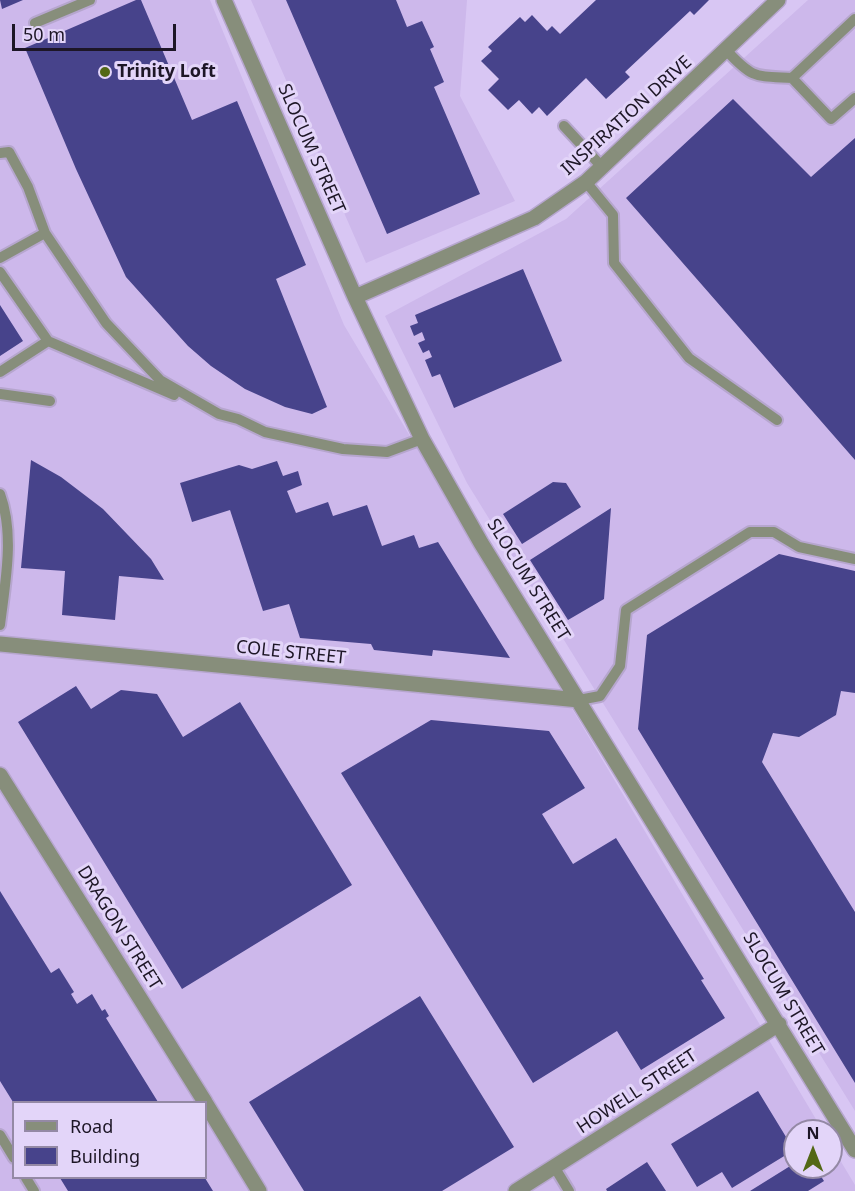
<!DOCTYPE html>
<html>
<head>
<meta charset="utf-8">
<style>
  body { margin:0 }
  #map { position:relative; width:855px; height:1191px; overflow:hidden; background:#d8c6f3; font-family:"Noto Sans",sans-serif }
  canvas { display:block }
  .legend { position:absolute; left:12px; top:1101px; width:195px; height:78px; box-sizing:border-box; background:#e3d5f9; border:2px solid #9489a5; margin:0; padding:8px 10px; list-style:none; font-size:18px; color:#1d1626 }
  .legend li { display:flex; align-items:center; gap:12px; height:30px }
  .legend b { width:30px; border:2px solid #9489a5 }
  .north { position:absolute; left:783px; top:1119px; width:60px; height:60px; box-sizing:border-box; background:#e3d5f9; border:2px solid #9489a5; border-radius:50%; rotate:0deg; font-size:16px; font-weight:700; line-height:24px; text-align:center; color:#1d1626 }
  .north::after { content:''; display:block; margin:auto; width:21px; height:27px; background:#536816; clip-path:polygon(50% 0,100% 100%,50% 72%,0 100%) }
  .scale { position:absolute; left:12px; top:24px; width:164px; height:27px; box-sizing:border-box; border:3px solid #1d1626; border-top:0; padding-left:8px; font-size:18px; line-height:21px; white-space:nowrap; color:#1d1626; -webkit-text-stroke:4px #e3d5f9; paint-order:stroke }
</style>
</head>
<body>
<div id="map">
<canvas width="855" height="1191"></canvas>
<ul class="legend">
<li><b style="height:8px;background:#878e7b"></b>Road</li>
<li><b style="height:16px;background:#47438b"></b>Building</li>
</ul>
<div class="north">N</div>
<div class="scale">50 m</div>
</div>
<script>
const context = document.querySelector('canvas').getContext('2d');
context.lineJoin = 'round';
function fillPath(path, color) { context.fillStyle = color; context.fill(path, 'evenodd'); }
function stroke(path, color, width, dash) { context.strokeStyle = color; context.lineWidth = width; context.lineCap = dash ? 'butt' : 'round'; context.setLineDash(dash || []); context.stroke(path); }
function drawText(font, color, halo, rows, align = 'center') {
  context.font = font + ' "Noto Sans",sans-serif'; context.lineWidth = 6; context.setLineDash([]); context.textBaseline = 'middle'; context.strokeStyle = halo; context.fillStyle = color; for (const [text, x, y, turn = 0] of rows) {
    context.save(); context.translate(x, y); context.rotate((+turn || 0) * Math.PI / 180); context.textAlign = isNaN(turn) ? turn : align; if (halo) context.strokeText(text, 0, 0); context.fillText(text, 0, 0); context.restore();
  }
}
fillPath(new Path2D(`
  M0,0H210L344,325L823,1131H795V1167H831V1145L855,1185V1191H0ZM14,1102H206V1178H14Z
  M251,0H467L460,96L515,201L366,263Z
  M808,0H855V1111L467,483L385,316L566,219Z`), '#cdb8eb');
fillPath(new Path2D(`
  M0,0H23L2,9Z
  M136,0H141L192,120L237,101L306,265L276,279L327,407L312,414L285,407L245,389L211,366L188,346L126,277L76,169L25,48Z
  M286,0H396L407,27L422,21L434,47L430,49L444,82L434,87L480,194L387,234Z
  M596,0H709L694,15L690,11L625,72L630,77L606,99L586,78L547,116L539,107L532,114L519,100L508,110L488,90L499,79L481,61L492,51L488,47L520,17L525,22L532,15L547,31L552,26L560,34Z
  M733,99L811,177L855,138V460L626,198Z
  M523,269L562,361L454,408L440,374L432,377L425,360L432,357L429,350L423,353L418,343L425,340L422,332L414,336L410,326L418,323L415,315Z
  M0,305L23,341L0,356Z
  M31,460L61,477L103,509L151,559L164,580L119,576L115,620L62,615L65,571L21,568Z
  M277,461L283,476L298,471L302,485L287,491L296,513L328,502L333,516L367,505L382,546L414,535L419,548L438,542L510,658L433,650L432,656L374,650L371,644L300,638L289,604L263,611L230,510L192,522L180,483L239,465L252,469Z
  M553,482L566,483L581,507L522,544L503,514Z
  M611,508L604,599L568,620L530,560Z
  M779,554L855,571V693L841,691L836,715L799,737L773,733L762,762L855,912V1083L638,729L647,635Z
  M76,686L91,709L121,690L157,694L183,737L240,702L352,885L182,989L18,722Z
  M431,720L549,731L585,788L542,814L573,864L616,838L704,979L701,980L725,1018L641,1070L617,1031L533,1083L341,773Z
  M0,891L51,973L59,968L74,992L71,994L77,1004L92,994L102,1011L105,1009L109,1016L106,1018L158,1102H13L0,1081Z
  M420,996L514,1147L442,1191H304L249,1102Z
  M758,1091L794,1150L732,1188L722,1172L697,1187L671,1144Z
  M647,1162L666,1191H607L606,1189Z
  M795,1163V1167H815L824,1181L808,1191H750Z
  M60,1178H205L213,1191H68Z`), '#47438b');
const service = new Path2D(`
  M35,23L90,0
  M727,51C753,79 755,76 792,78L855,19
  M792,78L831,119L855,98
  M564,126L603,168
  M0,153L9,152L28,187L45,233
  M586,182L613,215L614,263L689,358L777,420
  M0,258L45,233L106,323L160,380L219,414L238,419L265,432L343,449L387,452L422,439
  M0,272L48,341L174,395
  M0,372L48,341
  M0,394L50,401
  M0,494C15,535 5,583 0,625
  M579,700L600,696L620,666L626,610L750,532H774L799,547L855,559
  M0,1135L14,1158
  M555,1168L569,1191
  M26,1178L34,1191`);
const minor = new Path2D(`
  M224,0L355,297L422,439L481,543L855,1150
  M355,297L534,218L586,182L778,0
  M0,644L579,700
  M0,775L205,1102
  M206,1104L259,1191
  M516,1191L779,1024`);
stroke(service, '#b6a6ce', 14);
stroke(minor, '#b6a6ce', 18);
stroke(service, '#878e7b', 10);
stroke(minor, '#878e7b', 15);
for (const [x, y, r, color] of [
  [105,72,6,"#536816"]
]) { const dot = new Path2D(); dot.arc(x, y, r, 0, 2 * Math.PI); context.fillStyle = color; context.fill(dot); stroke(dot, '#e3d5f9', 2); }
drawText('bold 18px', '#1d1626', '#e3d5f9', [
  ["Trinity Loft",117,72]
], 'left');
drawText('18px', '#1d1626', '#e3d5f9', [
  ["INSPIRATION DRIVE",627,116,-42],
  ["SLOCUM STREET",311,149,66],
  ["SLOCUM STREET",528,580,58],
  ["COLE STREET",291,653,6],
  ["DRAGON STREET",119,928,58],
  ["SLOCUM STREET",783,994,59],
  ["HOWELL STREET",637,1092,-33]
]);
</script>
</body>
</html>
